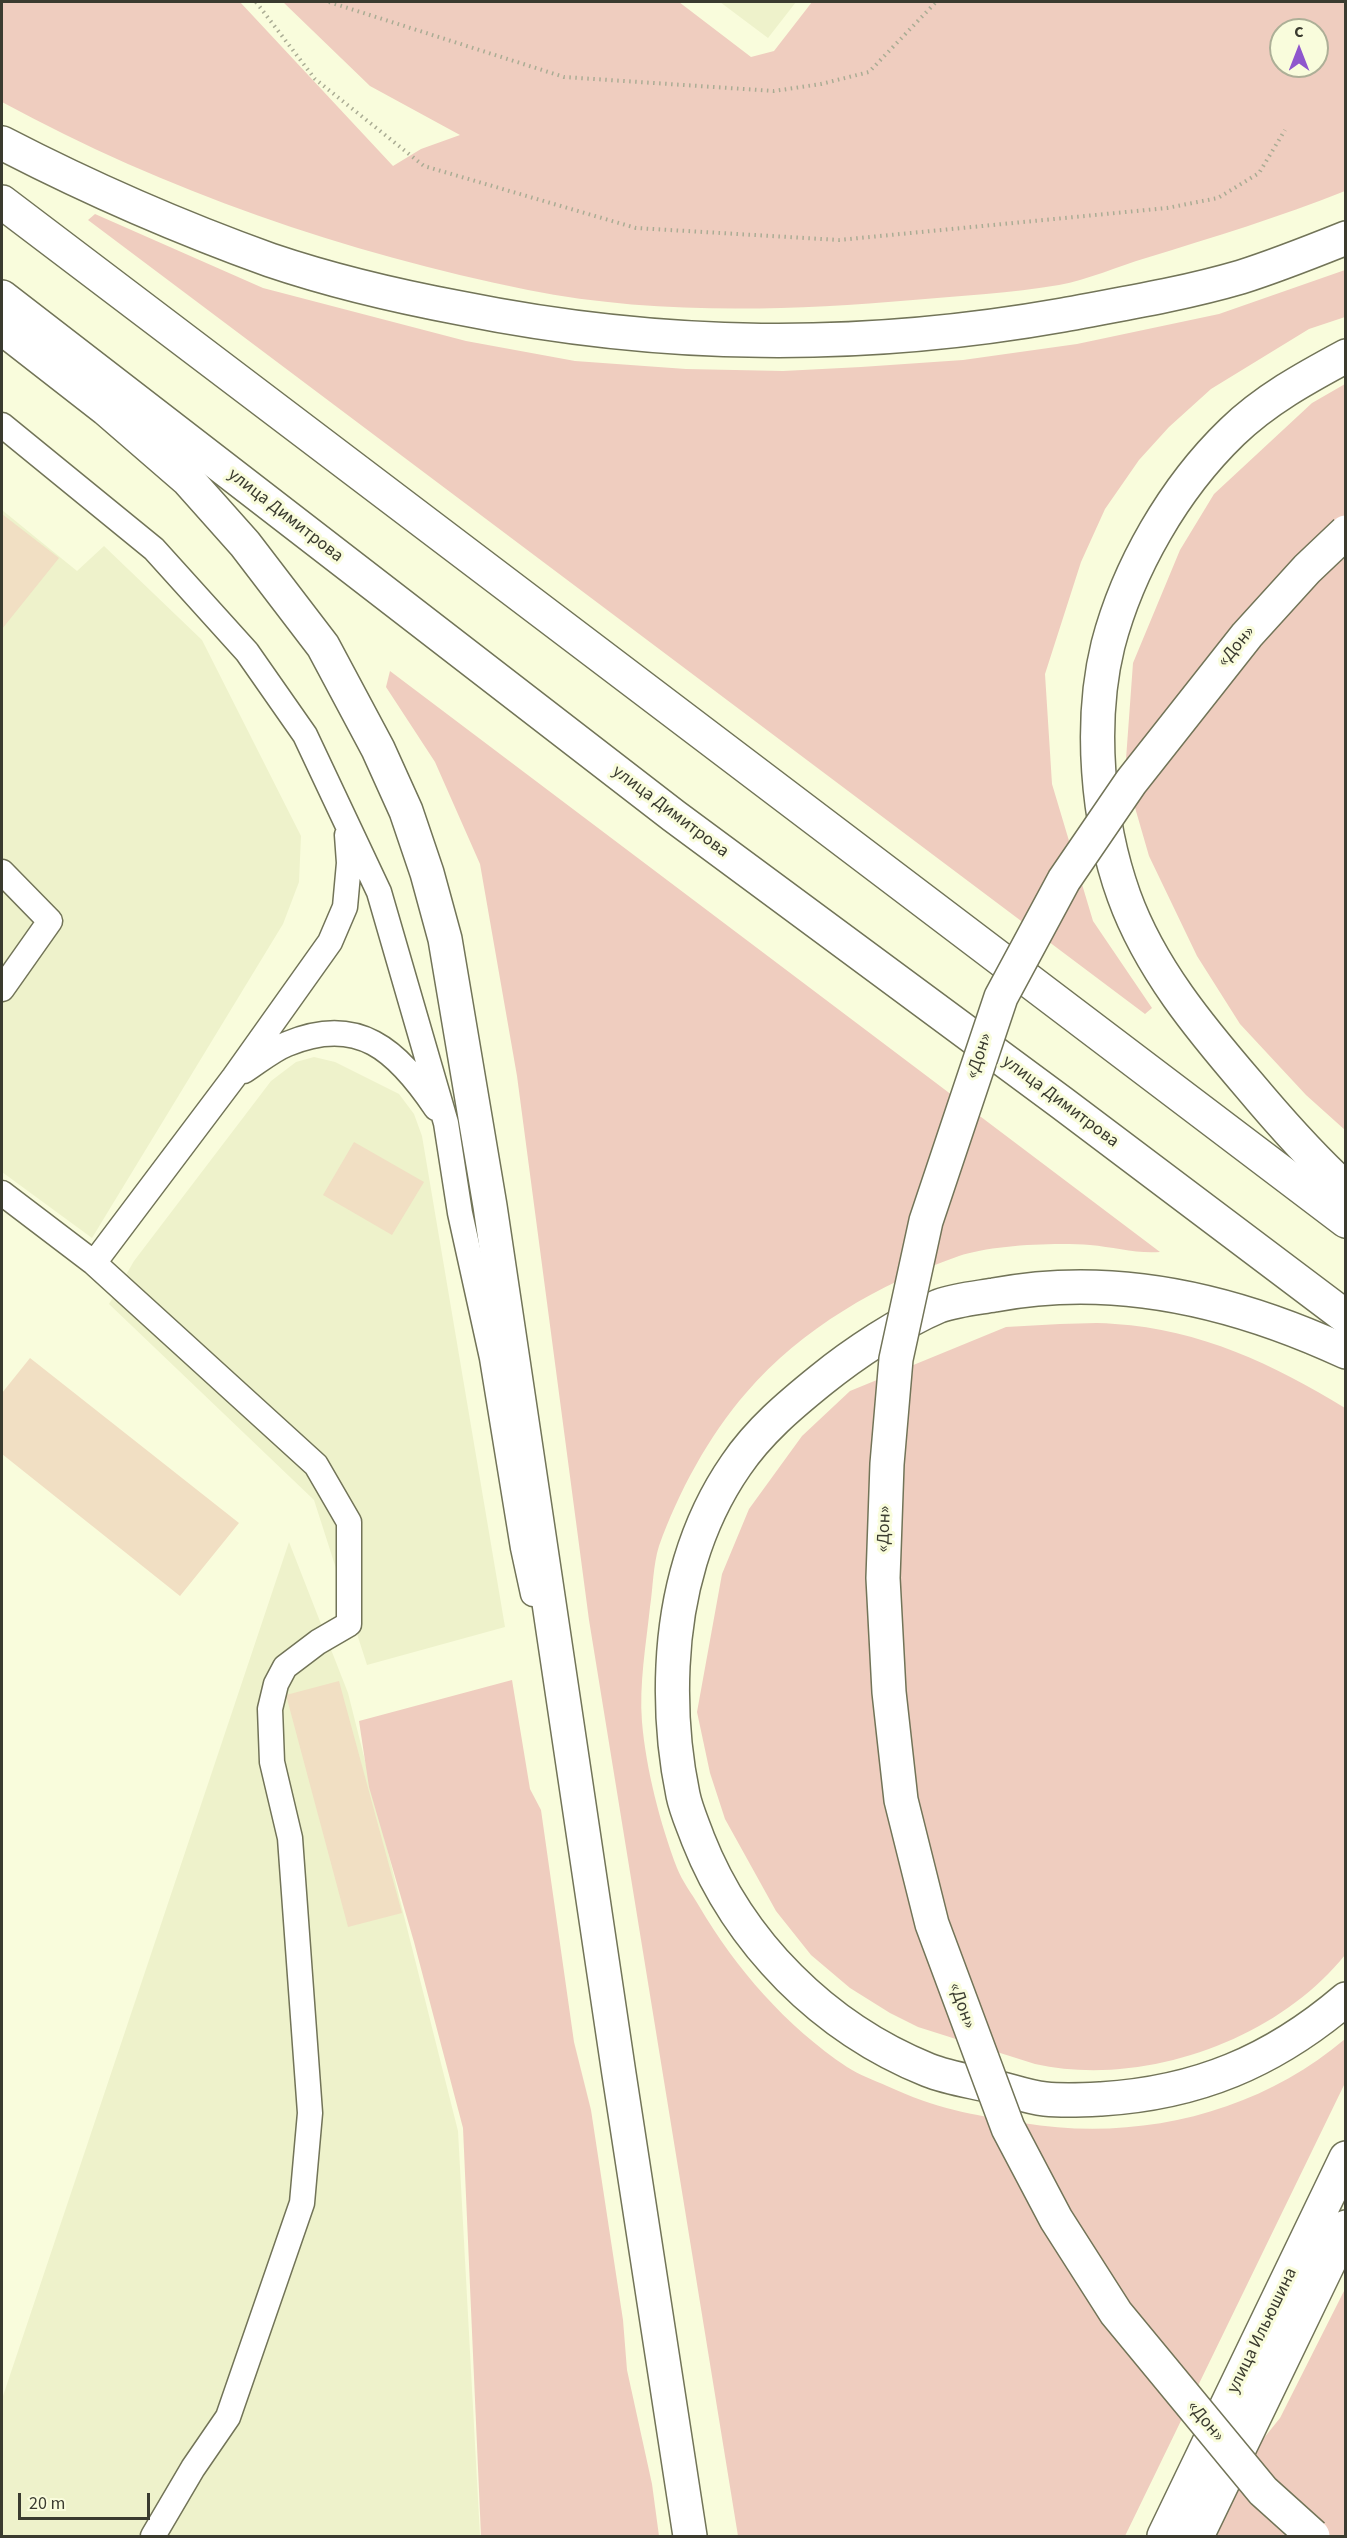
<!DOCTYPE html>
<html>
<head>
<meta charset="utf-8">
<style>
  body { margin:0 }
  #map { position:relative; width:1347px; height:2538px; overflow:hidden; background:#f9fcdc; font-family:"Source Sans 3",sans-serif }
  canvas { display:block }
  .frame { position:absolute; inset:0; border:3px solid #3a3b2f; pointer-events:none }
  .north { position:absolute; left:1269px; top:18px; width:60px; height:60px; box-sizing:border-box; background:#f9fcdc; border:2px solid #adaf97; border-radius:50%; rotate:0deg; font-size:16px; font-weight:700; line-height:24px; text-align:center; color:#3a3b2f }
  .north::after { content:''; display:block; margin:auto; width:21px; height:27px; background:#8f56cd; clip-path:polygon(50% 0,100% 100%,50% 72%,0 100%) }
  .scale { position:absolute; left:18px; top:2493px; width:132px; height:27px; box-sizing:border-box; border:3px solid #3a3b2f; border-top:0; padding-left:8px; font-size:18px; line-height:21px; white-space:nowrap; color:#3a3b2f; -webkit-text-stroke:4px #f9fcdc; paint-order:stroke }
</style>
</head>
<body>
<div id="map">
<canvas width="1347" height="2538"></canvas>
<div class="frame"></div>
<div class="north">С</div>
<div class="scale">20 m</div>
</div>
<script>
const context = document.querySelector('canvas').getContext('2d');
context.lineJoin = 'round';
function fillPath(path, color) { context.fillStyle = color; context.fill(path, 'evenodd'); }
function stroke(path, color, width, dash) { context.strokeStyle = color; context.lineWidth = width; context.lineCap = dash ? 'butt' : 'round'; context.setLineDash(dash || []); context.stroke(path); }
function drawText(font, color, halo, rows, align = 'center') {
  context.font = font + ' "Source Sans 3",sans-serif'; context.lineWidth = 6; context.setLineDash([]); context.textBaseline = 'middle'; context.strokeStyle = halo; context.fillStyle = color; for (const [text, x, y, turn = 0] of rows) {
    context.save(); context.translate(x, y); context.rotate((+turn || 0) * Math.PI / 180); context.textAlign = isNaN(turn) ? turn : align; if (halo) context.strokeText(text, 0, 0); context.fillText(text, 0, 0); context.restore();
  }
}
fillPath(new Path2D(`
  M720,2H796L768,38Z
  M2,510L77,571L104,546L202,640L301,836L299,882L283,924L92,1238L2,1172Z
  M314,1057L335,1062L399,1094L414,1114L422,1136L505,1627L367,1665L314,1500L109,1304L134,1261L271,1081L296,1062Z
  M289,1542L348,1693L458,2131L480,2536H2V2399Z`), '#eef2cb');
fillPath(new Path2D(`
  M2,2H240L393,166L421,149L460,135L370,86L283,2H679L751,57L774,51L812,2H1345V191C1280,217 1214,237 1146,258C1118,266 1088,280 1059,285C1011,293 961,296 913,300C786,311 654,315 528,290C346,253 165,191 2,102ZM1281,30H1317V66H1281Z
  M95,214L263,288L466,341L575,361L686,369L783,371L861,367L963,360L1077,344L1219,314L1345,270V317L1309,329L1211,389L1169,427L1139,460L1105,509L1081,562L1045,674L1052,784L1093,921L1152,1008L1145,1014L88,220Z
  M1345,384V1130L1306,1095L1240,1024L1197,956L1149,856L1125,773L1133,663L1180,550L1214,494L1312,403Z
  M390,671L1160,1252C1137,1254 1114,1247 1090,1245C1057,1242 990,1245 959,1256C879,1284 802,1328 746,1393C709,1435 678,1493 659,1546C653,1565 653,1588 650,1607C646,1645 639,1684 642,1722C646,1769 660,1823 677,1868C682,1881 692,1894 699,1906C736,1969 786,2026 847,2067C859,2075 874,2080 887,2086C937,2109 969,2114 1023,2123C1136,2142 1257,2114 1345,2039V2083L1125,2536H738L589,1620L517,1076L480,864L435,762L386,687Z
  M1060,1324C1078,1324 1097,1322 1115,1324C1199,1329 1275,1365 1345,1408V1955C1277,2040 1143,2088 1035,2064L918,2027L890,2013L850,1988L811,1955L776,1911L725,1819L710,1773L697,1712L722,1574L749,1509L802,1436L850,1391L1006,1327Z
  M512,1680L530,1789L541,1810L574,2042L591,2110L623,2320L627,2370L652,2484L659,2536H481L463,2128L414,1942L369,1787L359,1721Z
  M1345,2289V2536H1218L1206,2510L1280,2418Z`), '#efcdbf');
fillPath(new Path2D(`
  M2,514L59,558L2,629Z
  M354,1142L424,1182L392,1235L323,1195Z
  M30,1358L239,1523L180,1596L2,1454V1393Z
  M339,1681L402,1913L348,1927L286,1695Z`), '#f1dfc3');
const service = new Path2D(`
  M2,425L154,549L247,652L305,735L379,892L446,1123L460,1213L492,1358L523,1548L533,1594
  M2,872L50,921L2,989
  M244,1071C258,1062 272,1050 287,1044C358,1014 397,1050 436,1108
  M2,1193L94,1263L316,1465L349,1522V1624L318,1642L285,1667L276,1684L270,1709L272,1762L290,1838L310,2113L302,2203L228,2417L193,2468L153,2536
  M94,1263L234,1077L330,942L345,907L349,863L347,835`);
const primary = new Path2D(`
  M2,202L1346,1221
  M2,297L674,816L1062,1103L1346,1317`);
const trunk = new Path2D(`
  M2,143C89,188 178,227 270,260C332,281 396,296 460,308C663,349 859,351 1063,315C1122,304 1183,294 1241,277C1276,266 1311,252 1346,238
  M2,328L106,409L188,480L245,544L323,646L378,749L406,811L427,873L445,939L490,1206L619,2074L690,2536
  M1346,356C1305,378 1265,400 1232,432C1174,488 1128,568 1108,645C1089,722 1097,821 1124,896C1150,968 1200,1028 1249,1085C1280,1122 1311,1157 1346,1189
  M1346,1352C1236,1301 1114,1272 994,1295C976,1298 956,1300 939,1306C901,1322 853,1354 821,1380C790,1405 759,1431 736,1465C695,1524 676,1596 673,1666C671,1710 674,1752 683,1795C686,1810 693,1825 698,1839C739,1943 824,2028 928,2070C948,2078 970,2081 991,2086C1009,2090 1027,2097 1045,2099C1064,2101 1082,2100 1101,2099C1197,2093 1272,2062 1346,1999
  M1164,2536L1346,2158
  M1197,2536L1346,2227`);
stroke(service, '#727458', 27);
stroke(primary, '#727458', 36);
stroke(trunk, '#727458', 36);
stroke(new Path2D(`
  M256,2L315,79L424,166L636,228L839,240L1167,208L1218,198L1259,173L1285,130
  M329,2L564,77L774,91L821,84L869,72L936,2`), '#aaac94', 4, [1.5, 4.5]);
stroke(service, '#fff', 24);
stroke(primary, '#fff', 33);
stroke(trunk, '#fff', 33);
const motorwayBridge = new Path2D(`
  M1313,2536L1263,2491L1116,2313L1056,2219L1008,2128L932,1924L901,1800L889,1692L883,1578L887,1464L896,1359L926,1221L1001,997L1064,880L1131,782L1247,635L1307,569L1346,532`);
stroke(motorwayBridge, '#727458', 36, []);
stroke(motorwayBridge, '#fff', 33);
drawText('18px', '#3a3b2f', '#f9fcdc', [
  ["улица Димитрова",285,516,38],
  ["«Дон»",1237,647,-50],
  ["улица Димитрова",670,812,37],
  ["«Дон»",980,1056,-71],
  ["улица Димитрова",1060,1102,37],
  ["«Дон»",885,1529,-88],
  ["«Дон»",961,2006,70],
  ["улица Ильюшина",1263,2331,-64],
  ["«Дон»",1205,2422,50]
]);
</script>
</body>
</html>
